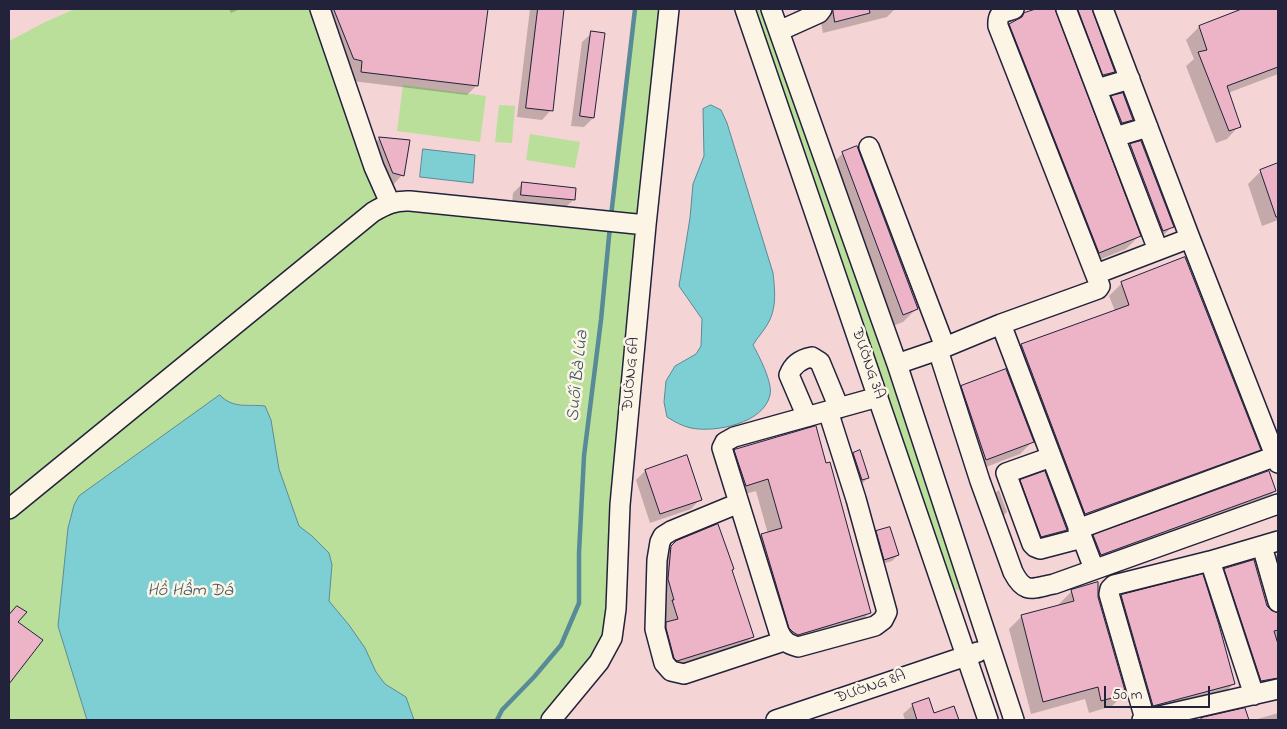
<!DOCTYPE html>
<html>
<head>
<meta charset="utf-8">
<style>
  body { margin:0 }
  #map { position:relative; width:1287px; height:729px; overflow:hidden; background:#f8e2dc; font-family:"Indie Flower",sans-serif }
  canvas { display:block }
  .frame { position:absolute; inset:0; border:10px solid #22223b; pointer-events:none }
  .scale { position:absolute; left:1104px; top:686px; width:106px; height:22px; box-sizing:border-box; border:2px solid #22223b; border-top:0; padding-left:6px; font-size:15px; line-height:18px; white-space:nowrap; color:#22223b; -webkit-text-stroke:4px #fcf5e5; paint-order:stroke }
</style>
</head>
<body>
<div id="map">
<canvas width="1287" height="729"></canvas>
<div class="frame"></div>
<div class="scale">50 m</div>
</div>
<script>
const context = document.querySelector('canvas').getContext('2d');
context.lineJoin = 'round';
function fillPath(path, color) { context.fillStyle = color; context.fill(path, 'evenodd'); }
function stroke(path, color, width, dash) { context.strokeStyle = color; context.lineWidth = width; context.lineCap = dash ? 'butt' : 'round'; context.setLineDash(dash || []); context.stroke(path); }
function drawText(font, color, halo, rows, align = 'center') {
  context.font = font + ' "Indie Flower",sans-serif'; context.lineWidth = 5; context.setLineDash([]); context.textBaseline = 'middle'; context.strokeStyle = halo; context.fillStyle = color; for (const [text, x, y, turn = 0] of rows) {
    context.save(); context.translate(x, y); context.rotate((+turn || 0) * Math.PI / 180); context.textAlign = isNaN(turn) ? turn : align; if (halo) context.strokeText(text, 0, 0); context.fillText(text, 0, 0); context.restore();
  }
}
fillPath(new Path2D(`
  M9,9H75L45,22L9,41Z
  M323,9H1278V720H497L391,198Z`), '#f5d4d6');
fillPath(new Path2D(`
  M75,9H317L385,200L610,225L635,9H664L607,637L545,720H414L406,697L385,684L376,672L365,648L349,625L329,601L332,565L312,536L299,526L279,469L271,420L265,407C252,404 239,406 226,402L74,505L68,528L58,626L87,720H9V41L45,22Z
  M754,9H763L889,367L962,589L953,591Z
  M403,85L486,96L480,142L397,131Z
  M499,105L515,106L512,143L495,142Z
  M530,134L580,142L575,168L526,160Z`), '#b9df9a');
const water = new Path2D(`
  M711,105L721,110L727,123L773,273C775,291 777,309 767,325C763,332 757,338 753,345C759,356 773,383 770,395C764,423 716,433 691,428C682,426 675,422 667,417L664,402L666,381L675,366L696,354L701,346L702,319L679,286L690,218L693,184L704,156L703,109Z
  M423,149L475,155L473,183L420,177Z
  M220,395C232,409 248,404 265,406L271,420L279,469L299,526L312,536L329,553L332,565L329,601L349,625L365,648L376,672L385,684L406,697L414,720H87L58,626L68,528L74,505L79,496Z`);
fillPath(water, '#7ecfd4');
stroke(water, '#598a97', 1);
fillPath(new Path2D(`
  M229,9H240L231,13Z
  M321,9H486L477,85L467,95L352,81L353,70L345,68Z
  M530,9H563L551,110L542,120L517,117Z
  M816,9H895L887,17L823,33L820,18Z
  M1040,9H1052L1051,10L1139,236L1126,249L1086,265L997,38L1010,25L1025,15Z
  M1060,9H1091L1113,72L1104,81Z
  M1246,9H1278V74L1228,93L1239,126L1227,139L1216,143L1186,66L1194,59L1186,40L1199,27Z
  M592,33L593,118L584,127L571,126L582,42Z
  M1112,97L1132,119L1125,126L1115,129L1106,104Z
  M379,139L408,141L402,175L393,185L383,182L370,148Z
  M1140,142L1172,226L1163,236L1121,155L1130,145Z
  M843,153L916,309L903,322L890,327L830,166Z
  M1278,165V220L1262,226L1248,184L1261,171Z
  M522,184L573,200L564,209L512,204L513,193Z
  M1122,283L1259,449L1246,462L1072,526L1009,358L1021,345L1115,311L1109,296Z
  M962,387L1032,442L1020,454L973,472L949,399Z
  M815,427L869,613L857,625L786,647L749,548L761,536L768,534L756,491L734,497L723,463L735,451Z
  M854,454L868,477L862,484L856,486L847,460Z
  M645,471L700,499L691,509L650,523L636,480Z
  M1021,481L1066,530L1056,539L1032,546L1012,490Z
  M999,490L1007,512L1001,518L990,497Z
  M1275,491L1262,504L1088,567L1081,549L1094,536Z
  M877,532L898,555L892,561L878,565L871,539Z
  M672,545L752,637L741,648L666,671L656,635L666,625L662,613L661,556Z
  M1278,554V687L1249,693L1212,582L1225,570L1266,606L1269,611L1277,614L1264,567Z
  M1072,591L1097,597L1125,693L1112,706L1089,713L1085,699L1031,714L1009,629L1022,616L1060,606L1059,604Z
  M1122,596L1233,684L1221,697L1140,718L1109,609Z
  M17,608L16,622L41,640L9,682V616Z
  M913,705L934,715L953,707L958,720H905L903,714Z
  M1278,713V720H1254Z`), '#0003');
stroke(new Path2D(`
  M611,216L635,9
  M497,720L502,710L534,677L561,645L579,603V553L584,456L601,320L610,226`), '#598a97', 4.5);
const building = new Path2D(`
  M334,9H488L478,86L361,72L362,61L354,59Z
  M538,9H564L553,111L526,108Z
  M833,9H869L870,13L835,22Z
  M1036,9H1055L1141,236L1099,253L1009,24L1022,17L1024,13Z
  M1078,9H1092L1115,72L1103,75Z
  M1242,9H1278V67L1227,86L1241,127L1229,131L1198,52L1207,50L1199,26Z
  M591,31L605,33L594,118L580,116Z
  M1123,93L1133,120L1122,123L1111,96Z
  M379,137L410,140L404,176L393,173Z
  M1141,141L1174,227L1163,231L1130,144Z
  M857,146L918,309L903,315L842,152Z
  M1278,163V217H1276L1260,170Z
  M522,182L576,188L575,200L521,195Z
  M1185,257L1261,450L1085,514L1021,344L1129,305L1121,282Z
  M1006,369L1034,442L986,460L961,386Z
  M816,426L826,463L830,462L871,613L798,635L793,632L789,628L761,534L782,528L768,479L746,486L734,450Z
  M860,450L869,478L862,480L853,453Z
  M687,455L702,500L660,514L645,470Z
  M1045,471L1067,530L1041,537L1020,480Z
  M1269,471L1276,491L1101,555L1093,535Z
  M718,524L734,569L732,570L754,637L677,661L674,658L666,628V622L678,619L672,600H674L668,579L671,546L676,541Z
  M890,527L899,555L884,560L876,531Z
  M1254,560L1267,606L1271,610L1278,613V630L1274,631L1278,644V678L1261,681L1224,569Z
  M1203,574L1219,625L1235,684L1153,706L1121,595Z
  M1098,582V597L1126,694L1101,701L1098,687L1043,702L1021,615L1074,601L1071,590Z
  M17,606L27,612L18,622L43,640L9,684V615Z
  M929,698L934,713L954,706L959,720H917L912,704Z
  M1245,708L1249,720H1201V718Z`);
fillPath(building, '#edb4c7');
stroke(building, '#22223b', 1);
const minor = new Path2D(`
  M320,9L374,167L390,203
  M745,9L988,720
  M771,9L897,364L1014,720
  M1066,9L1158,250
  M1103,9L1190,238L1278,463
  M779,31L819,13L822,9
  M1097,89L1130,79
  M1115,137L1148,127
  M869,147L945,347
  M1096,274L1190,238
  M1001,324L1094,569
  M938,350L980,481L1013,572C1025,595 1032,588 1054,584L1278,504
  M897,364L938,350L1001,324L1098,289L1100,286L998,26C997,12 1003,13 1014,9
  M828,411L856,499L887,612L883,620L875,626L798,647C788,644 784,642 779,632L722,448L725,442L734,437L878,397
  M807,417L789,375C793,364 801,359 812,357L820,362L839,408
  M1051,457L1006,473L1032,544L1035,547L1040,549L1082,538
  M739,503L671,531L663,536L660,542L657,560L655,629L664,663L671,671L684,674L784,641
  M9,509L373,212C385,205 395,200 410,201L646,225
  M1078,529L1276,456
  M1262,546L1278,602
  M1210,561L1254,695
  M1145,719L1109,594L1110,589L1114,585L1210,561L1278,541
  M551,720L599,662L612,638L616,609L620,505L646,225L669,9
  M776,720L978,652
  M1142,720L1278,689`);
stroke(minor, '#22223b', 22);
stroke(minor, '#fcf5e5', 19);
drawText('16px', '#22223b', '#fcf5e5', [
  ["ĐƯỜNG 3A",867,364,71],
  ["ĐƯỜNG 6A",632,374,-85],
  ["ĐƯỜNG 8A",871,688,-19]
]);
drawText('italic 18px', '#3e5669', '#fcf5e5', [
  ["Suối Bà Lúa",579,376,-84],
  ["Hồ Hầm Đá",190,592]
]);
</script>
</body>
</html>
